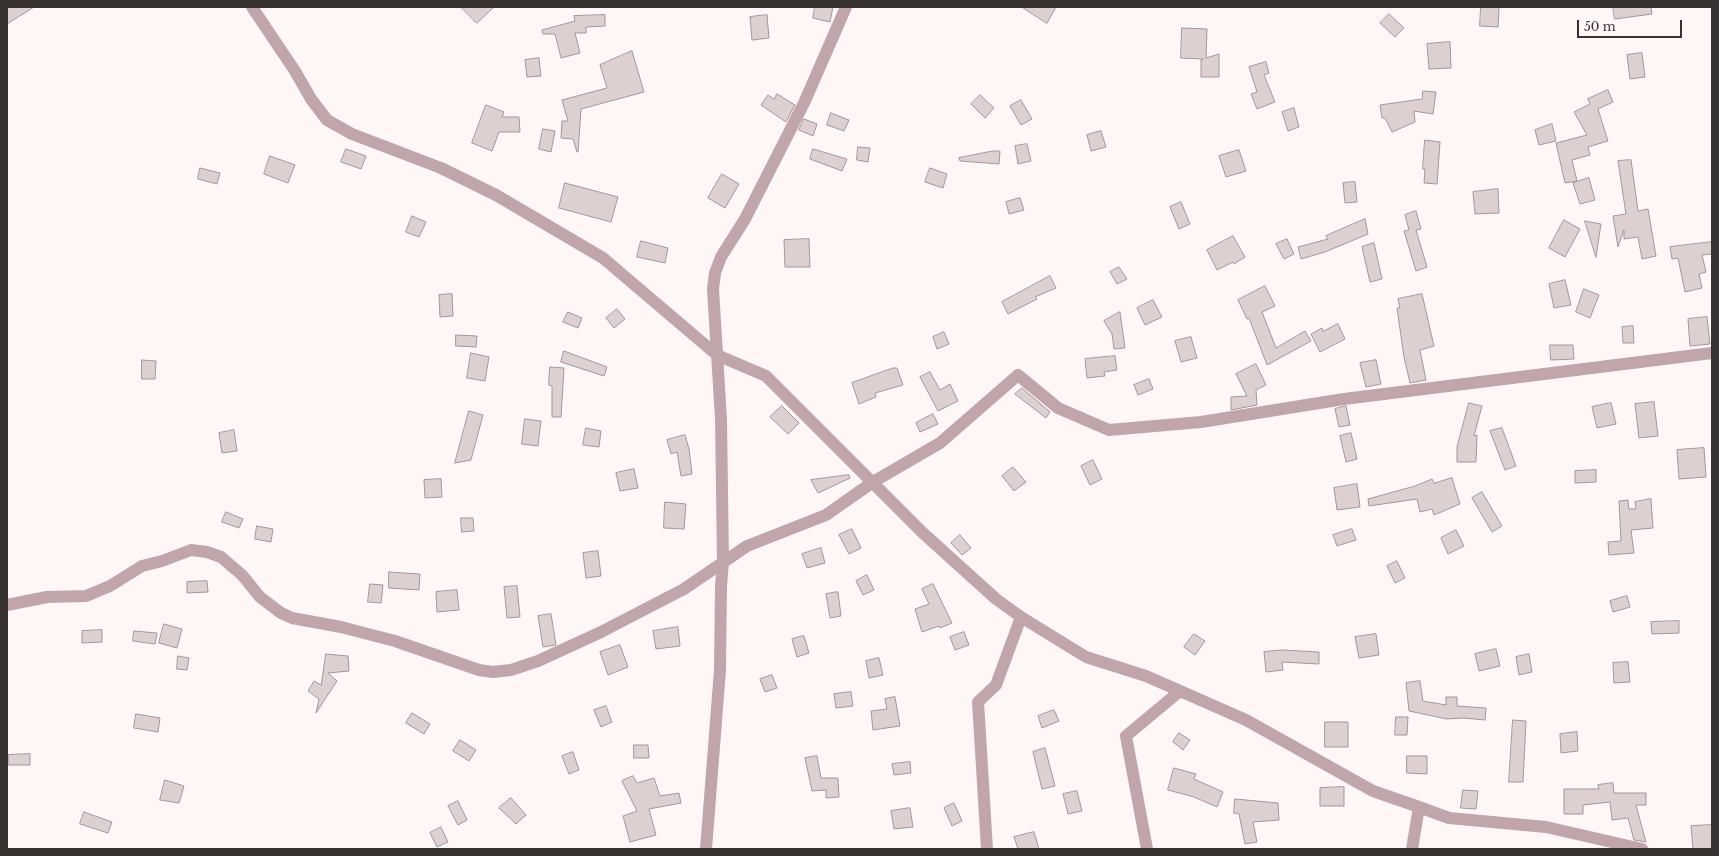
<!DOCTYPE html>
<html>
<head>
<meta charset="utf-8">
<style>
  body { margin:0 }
  #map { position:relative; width:1719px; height:856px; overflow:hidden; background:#fef6f7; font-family:"Libre Baskerville",serif }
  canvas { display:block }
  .frame { position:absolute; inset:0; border:8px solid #363232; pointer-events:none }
  .scale { position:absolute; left:1577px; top:20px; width:105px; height:18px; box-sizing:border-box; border:2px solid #363232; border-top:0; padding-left:5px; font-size:12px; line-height:14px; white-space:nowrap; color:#363232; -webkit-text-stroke:3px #fef6f7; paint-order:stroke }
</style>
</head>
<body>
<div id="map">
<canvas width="1719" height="856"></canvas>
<div class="frame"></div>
<div class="scale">50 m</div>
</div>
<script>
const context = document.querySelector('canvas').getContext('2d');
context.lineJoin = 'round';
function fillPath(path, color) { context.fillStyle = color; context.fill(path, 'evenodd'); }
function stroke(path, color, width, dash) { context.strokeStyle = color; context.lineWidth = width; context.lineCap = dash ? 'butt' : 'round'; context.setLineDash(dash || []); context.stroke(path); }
const building = new Path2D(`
  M7,7H34L7,24Z
  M461,7H494L477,23Z
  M815,7H833L830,22L813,18Z
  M1022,7H1056L1047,23Z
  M1481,7H1499L1498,27L1480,26Z
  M1613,7H1651L1652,14L1615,19Z
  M1389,14L1404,28L1395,37L1380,23Z
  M605,15V26L586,27V33H575L580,53L561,58L555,34H543L542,30L575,21L574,16Z
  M767,15L769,38L752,40L750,17Z
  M1182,28L1207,29L1206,58L1219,54V77H1201V60L1203,59L1181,58Z
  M1450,42L1451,68L1429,69L1427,44Z
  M632,51L644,92L581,109L578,152H577L573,139L561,138L562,121H568L562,100L607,88L600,65Z
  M1642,53L1645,77L1630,79L1627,55Z
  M539,58L541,76L527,77L525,60Z
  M1266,62L1269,73L1264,75L1275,102L1257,109L1251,94L1257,92L1249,67Z
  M1608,90L1613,102L1598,109L1608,141L1588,147L1590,155L1572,160L1577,181L1565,183L1556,143L1587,135L1574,112L1590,104L1588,99Z
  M1423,91L1436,92L1433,114L1414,111L1415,122L1392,132L1385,118H1382L1380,105L1422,99Z
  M777,94L795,105L786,122L761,105L768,95L774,99Z
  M980,95L994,108L985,118L971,104Z
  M1021,100L1032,119L1021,125L1010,106Z
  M486,105L504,112L502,117H519L520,132H499L492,151L472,143Z
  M1294,108L1299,127L1288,131L1282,112Z
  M831,113L849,120L844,131L827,125Z
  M804,119L817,124L813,136L799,130Z
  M1552,124L1556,141L1539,145L1535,130Z
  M543,129L555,131L551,152L539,149Z
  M1101,131L1106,147L1091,151L1087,135Z
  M1425,140L1440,142L1437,184L1424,183L1425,169H1423Z
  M1027,144L1031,161L1018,164L1015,146Z
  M858,147L870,148L868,162L857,160Z
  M346,149L366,156L361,169L341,162Z
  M813,149L847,159L842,171L810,159Z
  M1239,150L1246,171L1226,177L1219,156Z
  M993,151H1000L999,164L960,161L959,158Z
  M270,156L295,165L288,183L264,174Z
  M1631,160L1638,211L1648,209L1656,256L1642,259L1638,237L1624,239V230L1618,247L1613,216L1626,214L1618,161Z
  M200,168L220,173L217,184L198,179Z
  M930,168L947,174L943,188L925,182Z
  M722,174L739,184L725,208L708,198Z
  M1589,178L1595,200L1580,204L1573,183Z
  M1355,182L1357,202L1345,203L1343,183Z
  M565,183L618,197L611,222L559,208Z
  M1498,189L1499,213L1475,214L1473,192Z
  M1020,198L1024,210L1009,214L1006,202Z
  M1181,202L1190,224L1179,229L1170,207Z
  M1416,211L1421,229L1416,230L1427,267L1416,271L1404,231L1409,230L1405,215Z
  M412,216L426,222L419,237L406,232Z
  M1365,219L1368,234L1325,252L1301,259L1298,247L1328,239L1326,236Z
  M1564,220L1580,229L1565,257L1549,248Z
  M1585,221L1601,224L1596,257Z
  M1233,236L1245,257L1234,264L1233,262L1217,270L1207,250Z
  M809,239L810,267H785L784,240Z
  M1287,239L1294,254L1284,259L1276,244Z
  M641,241L668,248L665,263L637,257Z
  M1712,242V254L1702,255L1706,272L1699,274L1702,288L1685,292L1678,258L1672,259L1670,247Z
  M1374,243L1382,279L1370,282L1362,247Z
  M1119,267L1127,279L1117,284L1110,272Z
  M1050,276L1056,288L1035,297L1037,299L1008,314L1002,302Z
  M1565,280L1571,305L1554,308L1549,284Z
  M1265,286L1275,306L1262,312L1276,348L1305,331L1311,341L1267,365L1249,318L1247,319L1238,300Z
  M1584,289L1599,295L1590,318L1576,312Z
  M452,294L453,316L440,317L439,295Z
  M1422,294L1434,346L1420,350L1426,380L1410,383L1404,357L1397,308H1400L1398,299Z
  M1153,300L1162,317L1145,325L1137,308Z
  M617,309L625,319L614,328L606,318Z
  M568,312L582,318L578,328L563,322Z
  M1120,312L1125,348L1114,349L1112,334L1104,321Z
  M1707,317L1710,344L1690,346L1688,319Z
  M1338,324L1345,339L1320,352L1311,334L1322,328L1323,331Z
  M1633,326L1634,343H1623L1622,327Z
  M944,332L949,344L937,349L933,337Z
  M456,335L477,336L476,347L456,346Z
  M1191,337L1197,358L1181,362L1175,341Z
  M1550,345H1573L1574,359L1551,360Z
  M564,351L607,367L604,376L561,362Z
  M471,353L489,357L485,381L467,378Z
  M1115,356L1117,370L1104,372L1105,376L1087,378L1085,359Z
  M142,360L156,361L155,379H142Z
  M1376,360L1381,384L1366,387L1360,363Z
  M1256,364L1266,385L1256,390L1257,405L1231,410V397L1247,396L1236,374Z
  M550,367L564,368L561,417H552V386L549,385Z
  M893,368H897L903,385L875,393L876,397L859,404L852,383Z
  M930,372L940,390L950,384L958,401L938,411L920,377Z
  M1149,379L1153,389L1138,395L1134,385Z
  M1022,388L1050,412L1046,418L1015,394Z
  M1654,402L1658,436L1639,438L1635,404Z
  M1469,403L1482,406L1474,436L1477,435L1476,462H1457V447Z
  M1611,403L1616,424L1597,428L1592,407Z
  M782,406L799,423L788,434L770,417Z
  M1346,406L1350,425L1339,427L1335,409Z
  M469,411L483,415L471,460L455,463Z
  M933,414L938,424L920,432L916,423Z
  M525,419L541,421L538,446L522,444Z
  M586,428L601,431L599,447L583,445Z
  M1502,428L1516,466L1505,470L1490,431Z
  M234,430L237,451L222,453L219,433Z
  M1351,433L1357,459L1346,462L1340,436Z
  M685,435L689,449L692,474L681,476L677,452L671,454L667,440Z
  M1704,448L1706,477L1679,479L1677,450Z
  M1093,460L1102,479L1090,485L1081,466Z
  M1013,467L1026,482L1014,491L1002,476Z
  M634,469L638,488L620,491L616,473Z
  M1596,470V482L1575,483V471Z
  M849,475L850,478L818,493L811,480Z
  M1452,478L1460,504L1434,515L1432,509L1420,512L1417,499L1369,506L1368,499L1415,486L1432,479L1434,483Z
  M441,479L442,497L425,498L424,480Z
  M1357,484L1360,507L1337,510L1334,488Z
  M1482,492L1502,526L1492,532L1472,498Z
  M1651,499L1653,528L1631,530L1634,553L1609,555L1608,542L1621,541L1619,501L1628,500L1629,509H1636L1635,502Z
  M665,502L686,504L684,529L664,528Z
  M226,512L243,519L239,528L222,522Z
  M461,518H473L474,531L462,532Z
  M257,526L273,529L271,542L255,539Z
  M852,529L861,548L849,554L839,535Z
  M1352,529L1356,540L1337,546L1333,535Z
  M1456,530L1464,546L1448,554L1441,538Z
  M960,535L971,548L962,555L951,543Z
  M821,548L825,563L807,568L802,554Z
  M598,551L601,576L586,578L583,553Z
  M1397,561L1405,578L1395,583L1387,566Z
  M389,572L420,574L419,590L389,588Z
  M867,575L874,590L863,595L856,581Z
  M207,581L208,592L187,593V582Z
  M370,584L383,585L381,603L368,602Z
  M933,584L952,623L940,628L939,626L922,632L915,609L929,604L922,589Z
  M517,586L520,617L507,618L504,587Z
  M457,590L459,610L437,612L436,592Z
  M838,592L841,616L830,618L826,594Z
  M1627,596L1630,607L1613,612L1610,601Z
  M551,614L556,645L543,647L538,616Z
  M1679,621V633L1652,634L1651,622Z
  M164,624L182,629L177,648L159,643Z
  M678,627L680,646L656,649L653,631Z
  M102,630V642L82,643V631Z
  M134,631L157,633L155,644L133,641Z
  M964,632L969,645L955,650L950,637Z
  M1194,634L1205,641L1195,655L1184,647Z
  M1376,634L1379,655L1359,658L1355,637Z
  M804,636L809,653L797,657L792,639Z
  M620,645L628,667L608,675L600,652Z
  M1496,649L1500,666L1479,671L1475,654Z
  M1282,650L1319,652V664L1282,662L1283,670L1266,672L1264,652Z
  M326,654L348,656L349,671L328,673L337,681L316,713L319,699L308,691L314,681L321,685Z
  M1529,654L1532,672L1519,675L1516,657Z
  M178,656L189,658L187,670L177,669Z
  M879,658L883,675L869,678L866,661Z
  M1628,662L1630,682L1614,683L1613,663Z
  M772,675L777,688L765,692L760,679Z
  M1420,681L1423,701L1446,705V697H1457V706L1486,708L1485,720L1463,718L1447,719L1409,711L1406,683Z
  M851,692L853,706L836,708L834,694Z
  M895,697L900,726L873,730L871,711L887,709L885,699Z
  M606,706L612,722L601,727L594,710Z
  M1054,710L1059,721L1042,728L1038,716Z
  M412,713L430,724L424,734L406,723Z
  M136,714L160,718L158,732L134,728Z
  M1396,717H1408L1407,735H1395Z
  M1513,720L1526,721L1523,782H1509Z
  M1325,722H1348V747H1325Z
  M1577,732L1578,751L1561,753L1560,734Z
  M1179,733L1190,740L1183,750L1173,742Z
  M460,740L476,750L469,761L453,751Z
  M634,745H648L649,758H634Z
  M1045,748L1055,786L1042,789L1033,752Z
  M573,752L579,770L569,774L562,756Z
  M30,754V765H8V755Z
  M817,756L821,778H838L839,797L826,798V790L812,791L805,758Z
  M1407,756H1427V774L1407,773Z
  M910,762L911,773L894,775L892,764Z
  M1174,768L1196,774L1194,779L1223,792L1217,807L1194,797L1168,790Z
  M633,776L637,783L654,778L660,796L679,793L681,803L649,809L656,835L630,842L623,816L637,811L622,781Z
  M165,780L184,786L179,803L160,800Z
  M1613,783L1614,793H1646V805H1636L1646,842L1634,840L1628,818L1612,820L1610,802L1583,805V814H1564V789H1599L1598,785Z
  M1344,787V806H1320V788Z
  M1463,790L1478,791L1476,809L1461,808Z
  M1077,791L1082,811L1068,814L1063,794Z
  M511,798L526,815L516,824L499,808Z
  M1235,799L1278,803L1279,820L1253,822L1257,842L1245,844L1239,814L1234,813Z
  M458,801L467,820L458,825L448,806Z
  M954,803L962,821L952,826L944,808Z
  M910,808L913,827L894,829L891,811Z
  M84,812L112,822L108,833L80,824Z
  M1712,825V849H1693L1691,826Z
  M441,827L448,842L437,847L430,833Z
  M1034,832L1039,849H1018L1014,837Z`);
fillPath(building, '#dcd0d2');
stroke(building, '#a39799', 1);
stroke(new Path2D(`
  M252,7L295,71L311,99L327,120L352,134L441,168L496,195L603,258L717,355L766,376L923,533L996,599L1021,617L996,685L978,702L987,849
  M7,605L47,597L86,596L110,586L142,566L162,561L191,550L207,552L221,557L242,575L260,597L281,613L292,618L341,627L395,641L479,670L493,672L511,670L538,661L601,632L684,589L747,546L826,515L873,482L940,443L1018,375L1058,408L1109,430L1201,422L1344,399L1712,353
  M1021,617L1086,657L1146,676L1246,720L1373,791L1419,807
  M706,849L720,670L721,586L723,562L721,419L713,289L715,273L721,257L745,219L804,103L846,7
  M1147,849L1126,736L1180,691
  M1412,849L1419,807L1449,818L1546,827L1642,849`), '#c0a6ab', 12);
</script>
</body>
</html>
